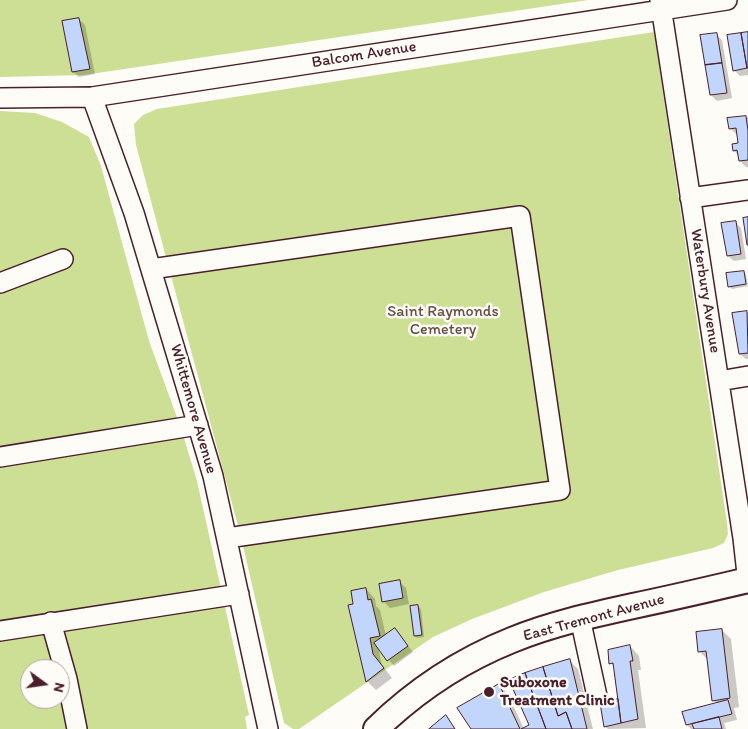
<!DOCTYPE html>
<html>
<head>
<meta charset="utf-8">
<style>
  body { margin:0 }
  #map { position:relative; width:748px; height:729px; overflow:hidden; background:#fdfcf7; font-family:Itim,sans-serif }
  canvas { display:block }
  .north { position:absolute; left:20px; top:659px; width:50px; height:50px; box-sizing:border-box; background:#fdfcf7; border:1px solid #b5a4a5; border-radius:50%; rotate:104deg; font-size:14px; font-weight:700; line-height:20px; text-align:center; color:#4a1f2b }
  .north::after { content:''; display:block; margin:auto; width:18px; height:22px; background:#4a1f2b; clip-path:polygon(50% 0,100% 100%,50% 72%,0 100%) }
</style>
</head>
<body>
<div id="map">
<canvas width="748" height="729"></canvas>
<div class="north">N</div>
</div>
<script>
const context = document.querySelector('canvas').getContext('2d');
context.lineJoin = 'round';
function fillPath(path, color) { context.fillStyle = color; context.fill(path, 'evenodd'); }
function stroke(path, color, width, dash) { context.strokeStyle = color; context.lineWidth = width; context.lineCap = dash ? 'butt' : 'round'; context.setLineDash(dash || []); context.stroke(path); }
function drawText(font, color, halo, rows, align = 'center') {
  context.font = font + ' Itim,sans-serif'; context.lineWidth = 5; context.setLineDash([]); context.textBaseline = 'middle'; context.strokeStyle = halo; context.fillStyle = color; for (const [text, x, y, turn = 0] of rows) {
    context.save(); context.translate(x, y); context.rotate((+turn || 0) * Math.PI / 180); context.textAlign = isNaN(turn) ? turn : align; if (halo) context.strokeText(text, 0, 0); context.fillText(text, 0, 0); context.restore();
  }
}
fillPath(new Path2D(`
  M0,0H588L84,75L0,77Z
  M654,32L727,523L728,534L724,543L713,548L618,570L544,592L472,619L433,637L299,729H293L284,723L241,537L136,145L134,124L143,115L157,109Z
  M0,111L35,113L62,122L89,137L101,166L149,341L181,428L197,481L249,715L245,717L247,729H0ZM30,669H60V699H30Z`), '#cddf94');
fillPath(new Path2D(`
  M79,19L85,25L95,74L79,77L73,72Z
  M748,33V75L740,76L734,70Z
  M716,34L722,40L732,98L717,101L711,95Z
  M748,117V167H746L740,161L739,155L734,151L739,144L738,134H736L730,128L729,119Z
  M735,222L741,228L746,259L734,261L728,256Z
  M744,272L746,275L748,286L732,289L729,286Z
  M747,312L748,313V359H746L740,354Z
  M400,582L406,588L409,604L390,608L384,602Z
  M366,589L375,599L376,606L380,610L386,636L395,629L413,652L394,666L378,647L382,665L392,678L376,690L367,681L349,606L355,605Z
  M418,606L421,609L424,637L417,638L415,636Z
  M722,630L731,639L739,707L734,708L737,720L724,723L726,729H691L687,725L718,704L713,700L708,660L699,651Z
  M630,646L639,656L641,670H638L646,728L608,729L605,726L619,702L615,667L611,663Z
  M569,660L578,669L593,729H473L499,685L508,694L524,729L531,725Z`), '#0003');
const building = new Path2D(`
  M79,18L90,69L72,72L62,21Z
  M748,32V68H747L741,33Z
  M717,33L722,63L705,65L700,35Z
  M741,33L747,68L733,71L727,35Z
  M722,63L727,93L710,95L705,65Z
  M746,116L748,131V160L739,161L737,150L733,151L732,144L738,143L736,128L729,129L727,118Z
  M748,217V245H747L743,218Z
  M736,221L741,254L727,256L721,223Z
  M744,271L746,284L728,287L726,273Z
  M747,311L748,353L739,354L732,313Z
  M400,580L403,598L382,602L379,584Z
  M366,588L368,600L371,599L380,636L370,638L373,654L384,668L366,682L348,605L353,604L351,591Z
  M418,605L422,635L414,636L410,606Z
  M395,628L408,646L387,661L374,643Z
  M722,629L730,698L712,701L706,651L698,652L696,632Z
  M630,645L633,661H630L638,719L621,723L613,663L609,664L608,650Z
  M570,659L587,729H572L566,712L558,716L543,667Z
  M543,667L558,716L566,712L572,729H546L525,673Z
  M525,673L546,729H521L529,725L509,680Z
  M499,684L520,729H471L457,708Z
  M618,699L621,723L604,727L600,703Z
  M728,700L732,714L686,725L682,712Z
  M446,715L455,729H429Z
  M719,717L722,729H694L692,724Z`);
fillPath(building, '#c2d5fb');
stroke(building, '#4a1f2b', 1);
const minor = new Path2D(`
  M660,0L743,538L748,583
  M92,97L134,213L213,476L268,729
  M0,98L92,97L727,0
  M690,198L748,190
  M151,269L520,216L560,490L227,538
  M0,283L63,259
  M719,381L748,376
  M0,457L198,425
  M580,618L597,696
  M51,622L67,679L77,729
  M0,631L239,594`);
const major = new Path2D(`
  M376,729C415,691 462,660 512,640C551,624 592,615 633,606C671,598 710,589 748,580`);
stroke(minor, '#4a1f2b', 22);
stroke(major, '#4a1f2b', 28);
stroke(minor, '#fdfcf7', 19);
stroke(major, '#fdfcf7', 24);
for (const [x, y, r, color] of [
  [489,692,6,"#4a1f2b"]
]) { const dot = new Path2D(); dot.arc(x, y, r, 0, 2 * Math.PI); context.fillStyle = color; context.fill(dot); stroke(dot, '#fdfcf7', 2); }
drawText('16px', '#4a1f2b', '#fdfcf7', [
  ["Balcom Avenue",364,55,-9],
  ["Waterbury Avenue",705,291,81],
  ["Whittemore Avenue",193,409,74],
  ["East Tremont Avenue",594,618,-15]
]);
drawText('16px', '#6b4f45', '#fdfcf7', [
  ["Saint Raymonds",443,312],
  ["Cemetery",443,330]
]);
drawText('bold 16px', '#4a1f2b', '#fdfcf7', [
  ["Suboxone",500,683],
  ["Treatment Clinic",500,701]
], 'left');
</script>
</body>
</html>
